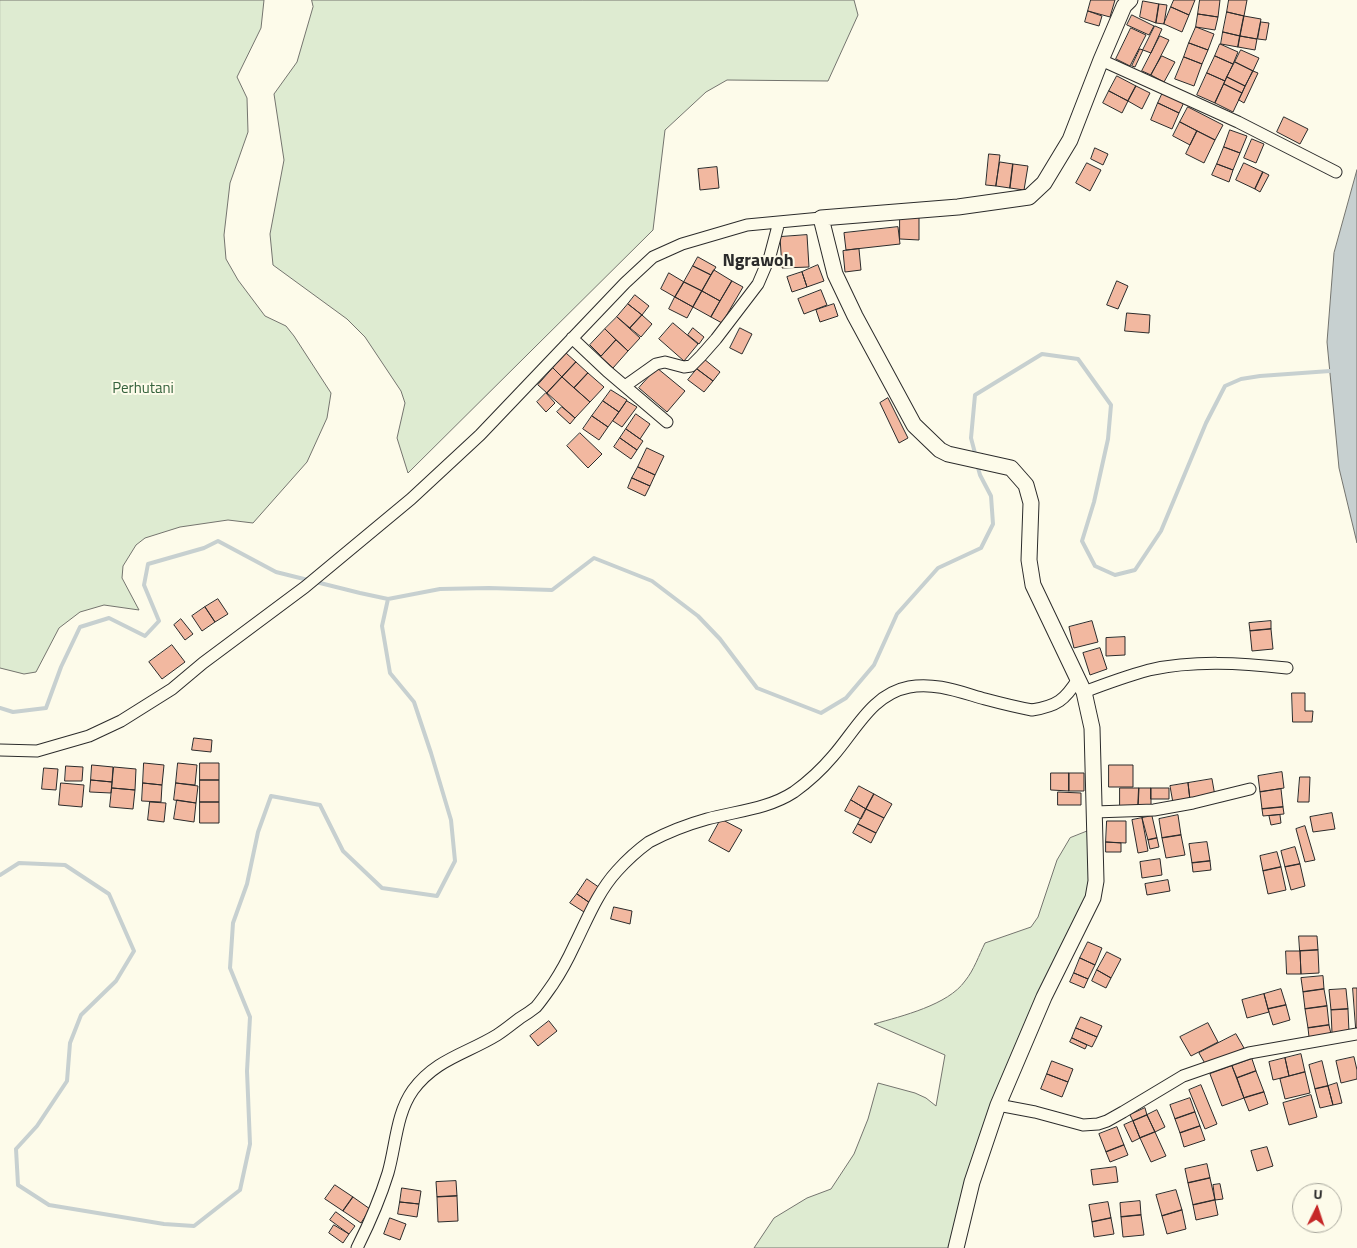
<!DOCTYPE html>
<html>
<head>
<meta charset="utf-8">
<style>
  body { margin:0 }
  #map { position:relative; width:1357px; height:1248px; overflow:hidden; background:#fdfbea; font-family:"Titillium Web",sans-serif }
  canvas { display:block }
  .north { position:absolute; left:1292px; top:1183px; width:50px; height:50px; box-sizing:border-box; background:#fdfbea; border:1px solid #a9a89e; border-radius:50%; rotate:4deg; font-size:14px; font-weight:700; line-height:20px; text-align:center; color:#2b2b2b }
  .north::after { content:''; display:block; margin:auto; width:18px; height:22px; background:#c62828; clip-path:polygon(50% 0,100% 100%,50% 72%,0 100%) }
</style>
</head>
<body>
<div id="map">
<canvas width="1357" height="1248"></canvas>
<div class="north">U</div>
</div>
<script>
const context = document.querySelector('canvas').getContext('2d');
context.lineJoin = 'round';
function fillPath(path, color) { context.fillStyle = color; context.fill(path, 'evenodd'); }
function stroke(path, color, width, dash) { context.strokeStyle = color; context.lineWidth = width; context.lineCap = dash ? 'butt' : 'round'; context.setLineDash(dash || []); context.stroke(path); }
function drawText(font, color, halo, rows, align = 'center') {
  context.font = font + ' "Titillium Web",sans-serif'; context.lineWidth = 4; context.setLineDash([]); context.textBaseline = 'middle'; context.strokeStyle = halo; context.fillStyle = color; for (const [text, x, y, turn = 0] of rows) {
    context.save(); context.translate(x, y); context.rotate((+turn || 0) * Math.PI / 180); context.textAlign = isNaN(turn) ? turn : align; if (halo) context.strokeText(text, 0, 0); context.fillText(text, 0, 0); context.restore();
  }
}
const green = new Path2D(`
  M0,0H264L261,28L237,77L247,98L248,132L230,183L224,235L226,259L238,280L265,316L286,326L294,336L331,393L327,418L307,462L253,523L228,520L180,527L145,538L136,545L123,566L122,578L139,610L104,605L80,612L59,628L36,672L24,674L0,668Z
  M312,0H854L858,15L828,81L727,80L706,92L665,130L653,230L408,473L397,438L405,403L401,391L365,337L347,319L273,265L270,234L284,160L274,94L297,62L313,7Z
  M1088,831L1090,881L1088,896L950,1248H754L774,1218L807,1198L831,1189L854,1154L868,1119L878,1083L915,1093L926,1098L936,1106L945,1055L874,1024C902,1016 948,1005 965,981C974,970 979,955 985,943L1031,927L1038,917L1057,860L1070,838Z`);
fillPath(green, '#deebd1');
stroke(green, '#74746e', 1);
const water = new Path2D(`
  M1357,170V543L1339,468L1327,342L1334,253Z`);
fillPath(water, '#c7d0d0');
stroke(water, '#74746e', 1);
stroke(new Path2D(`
  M976,457L971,438L975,395L1042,354L1078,359L1111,405L1108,439L1094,502L1082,541L1095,566L1115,575L1135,570L1161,531L1206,423L1225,386L1241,379L1260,376L1330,371
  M0,708L13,712L46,708L61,667L80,627L109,618L145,636L159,621L144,585L148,564L204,548L218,541L276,572L360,593L388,599L440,589L489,588L552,590L594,558L652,581L698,616L720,639L757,688L821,713L846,698L874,665L897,614L938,568L981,548L993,524L991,496L980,475L977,464
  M0,875L19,863L65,865L109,894L134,951L116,981L81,1015L70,1043L67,1081L37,1126L16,1149L18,1185L49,1205L164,1224L194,1226L240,1190L250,1144L247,1071L250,1017L230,968L233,923L247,884L258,832L271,796L320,805L343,851L382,888L437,896L455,861L451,820L431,753L414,702L390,673L382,626L388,599`), '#c7d0d0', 4);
const building = new Path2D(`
  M1091,0H1115L1110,17L1088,11Z
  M1174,0H1195L1189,15L1171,7Z
  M1200,0H1220L1218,17L1198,14Z
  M1229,0H1247L1244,16L1227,12Z
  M1143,1L1159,4L1156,23L1140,17Z
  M1159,4L1167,5L1164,24L1156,23Z
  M1171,7L1189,15L1182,32L1164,24Z
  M1088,11L1102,16L1099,26L1085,22Z
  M1227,12L1244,16L1240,36L1223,32Z
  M1198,14L1218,17L1215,30L1196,27Z
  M1132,15L1154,26L1149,35L1127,25Z
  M1244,16L1261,19L1257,39L1240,36Z
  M1261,22L1269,23L1266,40L1258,39Z
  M1155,26L1162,29L1151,53L1143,50Z
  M1196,27L1214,34L1208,50L1189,43Z
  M1131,28L1146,35L1130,66L1116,59Z
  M1223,32L1240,36L1238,47L1221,44Z
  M1160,36L1169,40L1151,75L1142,71Z
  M1240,36L1257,39L1255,50L1238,47Z
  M1189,43L1208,50L1202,64L1184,57Z
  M1220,44L1238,52L1233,64L1215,56Z
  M1140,49L1143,50L1135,67L1132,66Z
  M1241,50L1259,58L1253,71L1235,62Z
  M1162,56L1175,62L1164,82L1151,75Z
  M1215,56L1233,64L1225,81L1207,73Z
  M1184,57L1202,64L1194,86L1175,79Z
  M1235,62L1253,71L1245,86L1227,77Z
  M1253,71L1258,73L1244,103L1239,100Z
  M1207,73L1225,81L1215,103L1197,95Z
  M1117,76L1136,86L1128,101L1109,91Z
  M1227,77L1245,86L1242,93L1224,84Z
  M1224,84L1242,93L1233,112L1215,103Z
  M1136,86L1150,93L1142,109L1128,101Z
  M1164,90L1185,100L1179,113L1158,103Z
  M1109,91L1128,101L1122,113L1103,103Z
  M1158,103L1179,113L1172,129L1151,120Z
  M1188,107L1223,125L1215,140L1180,122Z
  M1284,117L1308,129L1300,144L1277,132Z
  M1180,122L1197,131L1190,145L1173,136Z
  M1230,130L1247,136L1240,153L1224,147Z
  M1197,131L1215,140L1204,163L1186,154Z
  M1252,139L1264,144L1256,163L1244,158Z
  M1224,147L1240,153L1233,170L1217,164Z
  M1095,148L1108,154L1103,165L1091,159Z
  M989,154L1000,155L996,186L986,185Z
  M1000,162L1013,164L1010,188L996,186Z
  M1087,163L1101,170L1090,191L1076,183Z
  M1244,163L1263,172L1255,189L1236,180Z
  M1013,164L1028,166L1024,190L1010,188Z
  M1217,164L1233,170L1229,182L1212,175Z
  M717,167L719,188L700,190L698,169Z
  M1263,172L1269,175L1260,192L1255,189Z
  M900,217H919V240L900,239Z
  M898,227L900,244L846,250L844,233Z
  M807,235L809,267L782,268L780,237Z
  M859,249L861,270L845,272L843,251Z
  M698,257L716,267L711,275L693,266Z
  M818,265L824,281L807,287L802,272Z
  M693,266L711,275L702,291L684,282Z
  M714,270L732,281L720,301L702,291Z
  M802,272L807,287L792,292L787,277Z
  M669,273L684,282L675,297L661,289Z
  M732,281L743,287L722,323L711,317Z
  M1117,281L1128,286L1118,309L1107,305Z
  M684,282L702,291L693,307L675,297Z
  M821,290L827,305L804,314L798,299Z
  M702,291L720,301L711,317L693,307Z
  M635,295L649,306L642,315L628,304Z
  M675,297L693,307L687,318L669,309Z
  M628,304L642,315L630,328L617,317Z
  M834,304L838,316L820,322L816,310Z
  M1127,313L1150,315L1149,333L1125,331Z
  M642,315L652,324L641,337L630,328Z
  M617,317L640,338L628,351L605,329Z
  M673,323L698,344L684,361L659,339Z
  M693,328L704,337L699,344L688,335Z
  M740,328L752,334L742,354L730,348Z
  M605,329L616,340L601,356L590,345Z
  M616,340L628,351L613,368L601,357Z
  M566,353L576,362L562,377L553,368Z
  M704,359L720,372L713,381L697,369Z
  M576,362L588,373L574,388L562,377Z
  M553,368L562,377L547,393L538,385Z
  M657,368L685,391L667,412L639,388Z
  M697,369L713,381L704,392L688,380Z
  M588,373L604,387L590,402L574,388Z
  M562,377L590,402L575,418L547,393Z
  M611,390L627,400L619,412L603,401Z
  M546,393L555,403L546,412L537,402Z
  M888,398L908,438L899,443L880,403Z
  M603,401L619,412L608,427L592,416Z
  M627,401L637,407L622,427L613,421Z
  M562,407L575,418L570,424L557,412Z
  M636,414L650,424L640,439L626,429Z
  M592,416L608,427L599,440L583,429Z
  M626,429L643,441L637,450L620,438Z
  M580,433L602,454L588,468L567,446Z
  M620,438L637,450L631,459L614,447Z
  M647,448L664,456L655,475L638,467Z
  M638,467L655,475L650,486L632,478Z
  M632,478L650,486L645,496L628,488Z
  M218,599L228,614L215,622L205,607Z
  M205,607L215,622L202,631L192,616Z
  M181,619L193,634L185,640L174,625Z
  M1092,621L1098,642L1074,648L1069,627Z
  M1271,621V629L1250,631L1249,623Z
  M1271,629L1273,649L1252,651L1250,631Z
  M1125,637V655L1106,656V638Z
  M172,645L185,662L162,679L149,662Z
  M1100,648L1107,669L1090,675L1083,653Z
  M1292,693H1305V711H1313L1312,722H1293Z
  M194,738L212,740L211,752L192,750Z
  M144,763L164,765L162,785L143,783Z
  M178,763L197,765L195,785L176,783Z
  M200,763H219V780H200Z
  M92,765L113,767L112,782L91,780Z
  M1109,765H1133V787H1109Z
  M66,766L83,767L82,781H65Z
  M114,767L136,769L135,790L112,788Z
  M44,768L58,769L56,790L42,789Z
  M1282,772L1284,788L1260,792L1258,776Z
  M1051,773H1069V791L1051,790Z
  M1069,773H1084V791H1069Z
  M1300,777H1310L1309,802H1298Z
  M1212,779L1215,796L1190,800L1188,783Z
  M91,780L112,782L111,793L90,792Z
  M200,780H219V802H200Z
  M61,783L84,785L82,807L59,805Z
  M143,783L162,785L161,802L142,801Z
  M176,783L198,786L196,803L174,800Z
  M1188,783L1190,800L1173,803L1170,786Z
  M859,786L874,794L866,809L851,800Z
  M112,788L135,790L133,809L110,807Z
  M1120,788H1139L1138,809L1120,808Z
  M1139,788H1151V809H1138Z
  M1151,788H1169V799H1151Z
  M1281,789L1283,807L1262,809L1260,792Z
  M1058,792L1081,793V805H1058Z
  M874,794L892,804L884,818L866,809Z
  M177,800L196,803L194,822L174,819Z
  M851,800L866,809L861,819L845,811Z
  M150,802L166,803L164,822L148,820Z
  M200,802H219V823H200Z
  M1283,807L1284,814L1263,816L1262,809Z
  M866,809L884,818L876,833L858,824Z
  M1332,813L1335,829L1313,832L1310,817Z
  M1178,815L1181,835L1162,838L1159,819Z
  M1280,815L1281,823L1271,825L1269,816Z
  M1152,816L1157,838L1148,840L1142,818Z
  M1142,818L1148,851L1138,853L1132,820Z
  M721,819L742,830L729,852L709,841Z
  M1107,821H1126V843L1106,842Z
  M858,824L876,833L871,843L853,833Z
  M1305,826L1315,860L1305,862L1296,829Z
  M1181,835L1185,855L1166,858L1162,838Z
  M1157,838L1159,847L1150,849L1148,840Z
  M1106,842L1121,843V852H1106Z
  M1207,842L1210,861L1192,863L1189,844Z
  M1295,847L1300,864L1285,867L1281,851Z
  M1277,852L1281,867L1263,871L1260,856Z
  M1160,859L1162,875L1142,878L1140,862Z
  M1210,861L1211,870L1193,872L1192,863Z
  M1300,864L1305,886L1291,890L1285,867Z
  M1281,867L1286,890L1268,894L1263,871Z
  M587,879L600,888L590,903L577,894Z
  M1168,880L1170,891L1147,895L1145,884Z
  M577,894L590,903L584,912L570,903Z
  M614,907L632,911L630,924L611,919Z
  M1299,936H1317L1318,950L1300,951Z
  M1088,942L1102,948L1095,965L1080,958Z
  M1318,950L1319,973L1301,974L1300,951Z
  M1286,951H1300L1301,974H1287Z
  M1107,952L1121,959L1111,978L1097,970Z
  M1080,958L1095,965L1088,979L1074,973Z
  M1097,970L1111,978L1106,988L1092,981Z
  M1074,973L1088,979L1084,988L1070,982Z
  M1323,976L1324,989L1303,992L1301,978Z
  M1353,988H1357V1028H1356Z
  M1281,989L1286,1005L1268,1009L1264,994Z
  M1324,989L1327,1006L1305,1009L1303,992Z
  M1346,989L1348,1009L1331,1010L1329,990Z
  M1264,994L1269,1012L1247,1018L1242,1000Z
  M1286,1005L1290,1020L1273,1025L1268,1009Z
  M1327,1006L1329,1025L1308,1028L1305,1009Z
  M1348,1009L1349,1032L1332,1033L1331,1010Z
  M1081,1017L1102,1026L1097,1037L1076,1028Z
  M549,1021L557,1031L538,1046L530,1036Z
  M1208,1023L1218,1042L1191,1056L1180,1037Z
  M1329,1025L1331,1034L1309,1037L1308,1028Z
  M1076,1028L1097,1037L1092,1047L1072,1038Z
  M1236,1034L1244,1048L1207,1067L1199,1053Z
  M1072,1038L1087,1045L1085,1049L1070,1042Z
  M1301,1054L1305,1072L1289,1076L1285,1058Z
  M1354,1057L1357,1070V1079L1341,1083L1336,1061Z
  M1285,1058L1289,1076L1273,1080L1269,1062Z
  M1252,1059L1256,1071L1237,1078L1232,1066Z
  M1052,1061L1073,1069L1068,1082L1047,1074Z
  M1322,1061L1328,1086L1315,1089L1309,1065Z
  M1232,1066L1244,1098L1222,1106L1210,1074Z
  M1256,1071L1264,1092L1244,1098L1237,1078Z
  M1305,1072L1310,1093L1285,1099L1280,1079Z
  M1047,1074L1068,1082L1062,1097L1041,1089Z
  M1337,1083L1342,1103L1333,1105L1328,1086Z
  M1201,1085L1217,1124L1205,1129L1189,1090Z
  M1328,1086L1333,1105L1320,1108L1315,1089Z
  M1264,1092L1268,1104L1249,1111L1244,1098Z
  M1311,1095L1317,1117L1289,1125L1283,1103Z
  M1190,1098L1195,1112L1175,1119L1170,1105Z
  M1145,1108L1147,1115L1133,1121L1130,1115Z
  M1157,1110L1165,1127L1155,1132L1147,1115Z
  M1195,1112L1200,1126L1180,1133L1175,1119Z
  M1147,1115L1155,1132L1140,1138L1133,1121Z
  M1133,1121L1140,1138L1132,1142L1124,1125Z
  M1200,1126L1205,1140L1184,1147L1180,1133Z
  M1117,1127L1124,1145L1106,1152L1099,1134Z
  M1155,1132L1166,1156L1151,1162L1140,1138Z
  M1124,1145L1128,1155L1110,1162L1106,1152Z
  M1267,1147L1273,1166L1257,1171L1251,1151Z
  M1207,1164L1210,1178L1188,1183L1185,1169Z
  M1116,1167L1118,1182L1093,1185L1091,1170Z
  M1210,1178L1215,1200L1193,1205L1188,1183Z
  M456,1181L457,1196L437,1197L436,1182Z
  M1220,1184L1223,1199L1215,1200L1213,1185Z
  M335,1185L353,1197L343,1211L325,1199Z
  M402,1188L421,1191L419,1204L400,1202Z
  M1176,1190L1182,1210L1162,1216L1156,1195Z
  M457,1196L458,1221L438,1222L437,1197Z
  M353,1197L370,1209L361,1223L343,1211Z
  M1215,1200L1218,1215L1196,1220L1193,1205Z
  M1140,1201L1141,1215L1121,1217L1120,1203Z
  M400,1202L419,1204L417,1217L398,1214Z
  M1108,1202L1111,1218L1092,1222L1089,1205Z
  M1182,1210L1186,1229L1167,1234L1162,1216Z
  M336,1212L355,1226L349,1234L330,1220Z
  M1141,1215L1144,1235L1123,1237L1121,1217Z
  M390,1218L406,1224L400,1240L384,1234Z
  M1111,1218L1114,1234L1094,1237L1092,1222Z
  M334,1225L349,1234L343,1243L329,1233Z`);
fillPath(building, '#f2b8a0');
stroke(building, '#2b2b2b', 1);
const minor = new Path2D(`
  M1101,60L1238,122L1336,172
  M572,338L607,371L667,422
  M625,386L656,364L665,362L684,367L691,366L701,356L716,339L758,284L770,256L779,222
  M1084,692C1105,684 1127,676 1149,670C1194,660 1241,663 1287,668
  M0,750L37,751L89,736L121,721L172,689L203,663L305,587L411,499L480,435L625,283L653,257L682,244L747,225L821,218
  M1094,812L1154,810L1193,803L1250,789
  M998,1105L1035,1112L1083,1125L1098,1124L1107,1121L1123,1112L1183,1076L1249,1053L1357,1034
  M357,1248C369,1224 380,1199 388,1173C396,1145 396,1114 413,1090C436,1059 466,1054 497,1035C505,1030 512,1024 520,1018C525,1015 531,1011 536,1007C542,1000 548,991 553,984C561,972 568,959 574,946C587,920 597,893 617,871C626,861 638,850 649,842C666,833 689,824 707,819C737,811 768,809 794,792C808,782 822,769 833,756C856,730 872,694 909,687C935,682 960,692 985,699C1000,703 1016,707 1032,710C1057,706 1065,700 1078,679`);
const tertiary = new Path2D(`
  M956,1248L972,1182L998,1105L1044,997L1093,898L1096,881L1092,728L1084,692L1033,585L1029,560L1031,503L1026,485L1011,468L948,454L940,450L914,425L855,316L835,274L821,218L958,207L1029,197L1044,183L1070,140L1101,60L1124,6L1130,0`);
stroke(minor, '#2b2b2b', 13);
stroke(tertiary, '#2b2b2b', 17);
stroke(minor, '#fdfbea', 11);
stroke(tertiary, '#fdfbea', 15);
drawText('15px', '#34623c', '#fdfbea', [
  ["Perhutani",143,389]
]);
drawText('bold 18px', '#2b2b2b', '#fdfbea', [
  ["Ngrawoh",758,262]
]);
</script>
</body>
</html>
